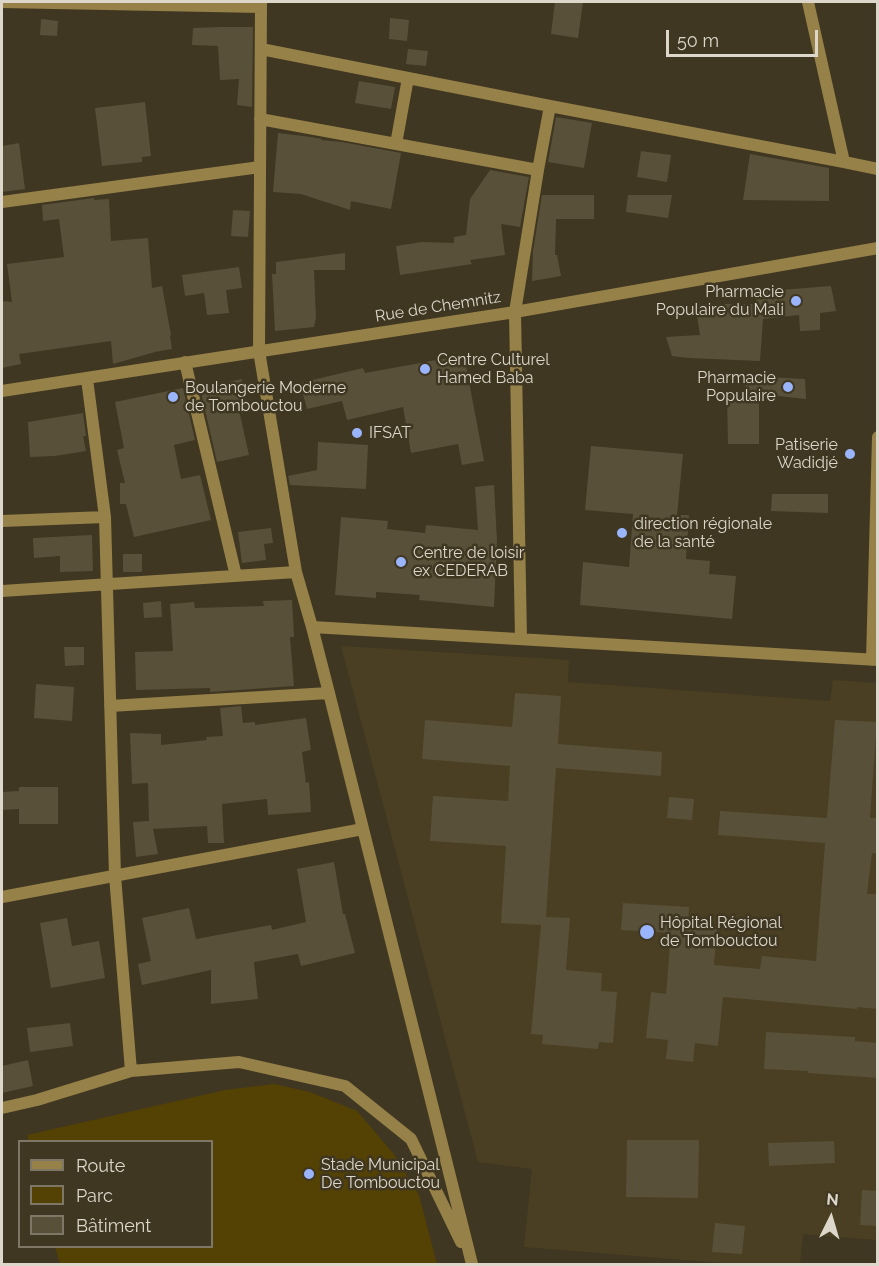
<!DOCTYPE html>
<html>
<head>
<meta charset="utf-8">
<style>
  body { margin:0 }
  #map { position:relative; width:879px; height:1266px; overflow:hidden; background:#3f3721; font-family:Raleway,sans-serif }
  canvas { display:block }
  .frame { position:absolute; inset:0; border:3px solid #dcd7ca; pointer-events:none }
  .legend { position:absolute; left:18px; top:1140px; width:195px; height:108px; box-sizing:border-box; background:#3f3721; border:2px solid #7e7765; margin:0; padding:8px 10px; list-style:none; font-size:18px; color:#dcd7ca }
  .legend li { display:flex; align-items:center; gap:12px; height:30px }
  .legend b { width:30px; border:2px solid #7e7765 }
  .north { position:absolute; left:801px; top:1188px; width:60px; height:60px; -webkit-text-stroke:4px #3f3721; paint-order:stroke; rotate:5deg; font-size:16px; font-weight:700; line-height:24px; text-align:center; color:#dcd7ca }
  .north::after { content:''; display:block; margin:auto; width:21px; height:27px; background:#dcd7ca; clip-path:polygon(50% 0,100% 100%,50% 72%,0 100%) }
  .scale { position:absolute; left:666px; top:30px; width:152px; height:27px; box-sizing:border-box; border:3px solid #dcd7ca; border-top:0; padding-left:8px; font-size:18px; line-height:21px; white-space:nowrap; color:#dcd7ca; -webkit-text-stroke:4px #3f3721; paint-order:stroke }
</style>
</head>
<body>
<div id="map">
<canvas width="879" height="1266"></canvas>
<div class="frame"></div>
<ul class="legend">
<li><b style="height:8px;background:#968149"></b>Route</li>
<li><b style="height:16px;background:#544104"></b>Parc</li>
<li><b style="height:16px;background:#595039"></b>Bâtiment</li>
</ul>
<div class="north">N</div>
<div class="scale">50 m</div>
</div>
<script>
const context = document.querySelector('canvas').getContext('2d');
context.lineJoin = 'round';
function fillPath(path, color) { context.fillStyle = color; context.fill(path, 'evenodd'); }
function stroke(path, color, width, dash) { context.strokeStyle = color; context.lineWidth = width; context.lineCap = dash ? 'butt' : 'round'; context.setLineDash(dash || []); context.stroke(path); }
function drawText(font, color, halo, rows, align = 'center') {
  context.font = font + ' Raleway,sans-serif'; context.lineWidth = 5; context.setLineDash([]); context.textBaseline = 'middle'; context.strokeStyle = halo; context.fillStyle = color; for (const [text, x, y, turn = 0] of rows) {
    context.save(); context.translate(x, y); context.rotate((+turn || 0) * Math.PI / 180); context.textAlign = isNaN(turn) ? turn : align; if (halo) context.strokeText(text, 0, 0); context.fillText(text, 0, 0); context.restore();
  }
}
fillPath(new Path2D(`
  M341,646L569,660L568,682L830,701L833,680L877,683V1240L803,1234L800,1264H735L524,1247L532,1169L478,1162Z`), '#4a3f22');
fillPath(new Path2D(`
  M274,1084L310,1092L357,1111L393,1153L419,1195L437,1264H60L55,1247L212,1246V1142H29L27,1135L225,1090Z`), '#544104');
fillPath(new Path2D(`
  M555,2H583L578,38L551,34Z
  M390,18L409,20L407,41L389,39Z
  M41,19L58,21L57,36L40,35Z
  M222,27H253L252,107L237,105L239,79L220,80L218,46L192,45L193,28Z
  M408,49L428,51L426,66L406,64Z
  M359,81L395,87L391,109L355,103Z
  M145,102L151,156L142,157V162L102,166L95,108Z
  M556,117L592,123L584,168L548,162Z
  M278,133L311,137L322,139L321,140L342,142L401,153L391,209L351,201L350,210L301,194L273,192Z
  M19,143L25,189L2,192V146Z
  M641,151L671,155L667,182L637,177Z
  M750,154L829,168V201L743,200Z
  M490,170L529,177L520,227L501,224L505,255L470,260L472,264L400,275L396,246L422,242L454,243V237L466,235L470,199Z
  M542,195H594V219H556L555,255H557L561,276L532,281L533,251Z
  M628,195H672L668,218L626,212Z
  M94,198V200L109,199L111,241L148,238L152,288L162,286L171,335L170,336L172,349L155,352L113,364L111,341L19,354L21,364L2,368V301L12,302L7,264L64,257L59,219L43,221L42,205Z
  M233,210L250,211L248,237L231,236Z
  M345,253V270H314L316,318L314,327L275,331L272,274H276V262Z
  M239,267L242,288L226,290L229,313L207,315L204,293L185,296L182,275Z
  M831,286L836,311L820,313V330L800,331L799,315L763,319L760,361L688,358L672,356L666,337L700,335L695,304H757L754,292Z
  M464,355L484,461L462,465L458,444L411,453L403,407L347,420L342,401L307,409L300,383L363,368L365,373Z
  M746,376L805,379L806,399L759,394V444H728L727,394H757L745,392Z
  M242,379L247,408L239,410L249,455L217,462L200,388Z
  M183,388L195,440L174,445L181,479L200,475L211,520L134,537L126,504H120V483H125L117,450L124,448L115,402Z
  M83,413L86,436H83L86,451L55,456L30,457L28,422Z
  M318,442L368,445L366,489L290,485L288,476L317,470Z
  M591,446L683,454L677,515H689L686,559L710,561L709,574L736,576L732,619L580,605L583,562L629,567L633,514L585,510Z
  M494,485L497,541L494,607L419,600L420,595L376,592V598L335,595L341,517L388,521L387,529L425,533L426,525L478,530L475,487Z
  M772,494H828V513L771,511Z
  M271,528L273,543L264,544L266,560L242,563L238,532Z
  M92,535L93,571L60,572V556L34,558L33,538Z
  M123,554H142V572H123Z
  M292,600L294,637H290L294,686L210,692V688L136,690L135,652L173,651L170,604L194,602L195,608L264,606L263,601Z
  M161,601L162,617L144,618L143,603Z
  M64,647H84V665L65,666Z
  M36,684L74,687L72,721L34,718Z
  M515,693L561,696L558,744L662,752L661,776L556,768L546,917L570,918L566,970L602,973L601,991L617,992L613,1043L599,1042L598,1049L542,1044L543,1035L531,1034L541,925L501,923L506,846L430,841L433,796L508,801L510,766L422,759L425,720L512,727Z
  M241,706L243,723L255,722V725L306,718L311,750L302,752L306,783L309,782L311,812L268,815L267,799L222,804L224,843H208L207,826L153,829L158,854L136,857L133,822L149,821L148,783L132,784L130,733L161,734V745L207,740L206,737L223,736L220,708Z
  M835,720L877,722L870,818H878V854L872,853L867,894H878V1009L857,1007V1009L723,997L718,1046L695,1043L693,1062L666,1059L668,1040L646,1038L651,992L666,994L671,933L621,930L623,903L689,907L688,926L717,929L714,965L760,969L762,956L816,961L825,843L718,835L720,811L827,818Z
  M19,787H58V824H19V809L2,810V792L19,791Z
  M669,797L694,799L692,820L667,818Z
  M334,862L343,914H345L355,953L301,966L298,954L254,962L258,999L211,1004V970L142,985L138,964L151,961L142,918L189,908L196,939L271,925L272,930L306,922L297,869Z
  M67,918L72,946L99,941L105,978L51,988L40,923Z
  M70,1023L73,1046L30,1052L27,1028Z
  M766,1032L855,1037V1041L878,1043V1078L808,1073V1071L764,1069Z
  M28,1060L33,1086L2,1093V1066Z
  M627,1140H699L698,1198L626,1197Z
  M834,1141L835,1163L769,1166L768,1143Z
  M862,1190L878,1191V1226L860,1225Z
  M715,1223L745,1226L742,1254L712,1252Z`), '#595039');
stroke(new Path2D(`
  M2,2L261,7
  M261,2L259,351L296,572L312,627L329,693L472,1264
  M808,2L844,162L878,169
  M261,49L550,106L844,162
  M260,119L538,170L515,312L521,639
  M396,144L408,78
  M538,170L550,106
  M2,202L260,167
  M185,362L236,576
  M87,379L105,517L115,876L131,1071
  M2,391L515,312L878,248
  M2,521L105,517
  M2,591L296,572
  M312,627L878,660
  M872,660L878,437
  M110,706L329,693
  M2,897L363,829
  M2,1108L37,1100L131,1071L239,1062L345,1086L411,1139L461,1242`), '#968149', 12);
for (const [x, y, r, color] of [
  [796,301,6,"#9bb5fd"],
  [425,369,6,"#9bb5fd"],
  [788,387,6,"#9bb5fd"],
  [173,397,6,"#9bb5fd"],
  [357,433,6,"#9bb5fd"],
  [850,454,6,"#9bb5fd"],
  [622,533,6,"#9bb5fd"],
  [401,562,6,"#9bb5fd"],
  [647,932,8,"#9bb5fd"],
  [309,1174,6,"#9bb5fd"]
]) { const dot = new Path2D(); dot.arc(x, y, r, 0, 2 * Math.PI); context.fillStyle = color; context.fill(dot); stroke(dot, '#3f3721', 2); }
drawText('16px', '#dcd7ca', '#3f3721', [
  ["Pharmacie",784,292,"right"],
  ["Populaire du Mali",784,310,"right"],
  ["Centre Culturel",437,360],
  ["Hamed Baba",437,378],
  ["Pharmacie",776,378,"right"],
  ["Populaire",776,396,"right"],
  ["Boulangerie Moderne",185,388],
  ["de Tombouctou",185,406],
  ["IFSAT",369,433],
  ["Patiserie",838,445,"right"],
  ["Wadidjé",838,463,"right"],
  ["direction régionale",634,524],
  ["de la santé",634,542],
  ["Centre de loisir",413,553],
  ["ex CEDERAB",413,571],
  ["Hôpital Régional",660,923],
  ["de Tombouctou",660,941],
  ["Stade Municipal",321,1165],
  ["De Tombouctou",321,1183]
], 'left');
drawText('16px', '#dcd7ca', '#3f3721', [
  ["Rue de Chemnitz",438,307,-9]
]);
</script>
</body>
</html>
